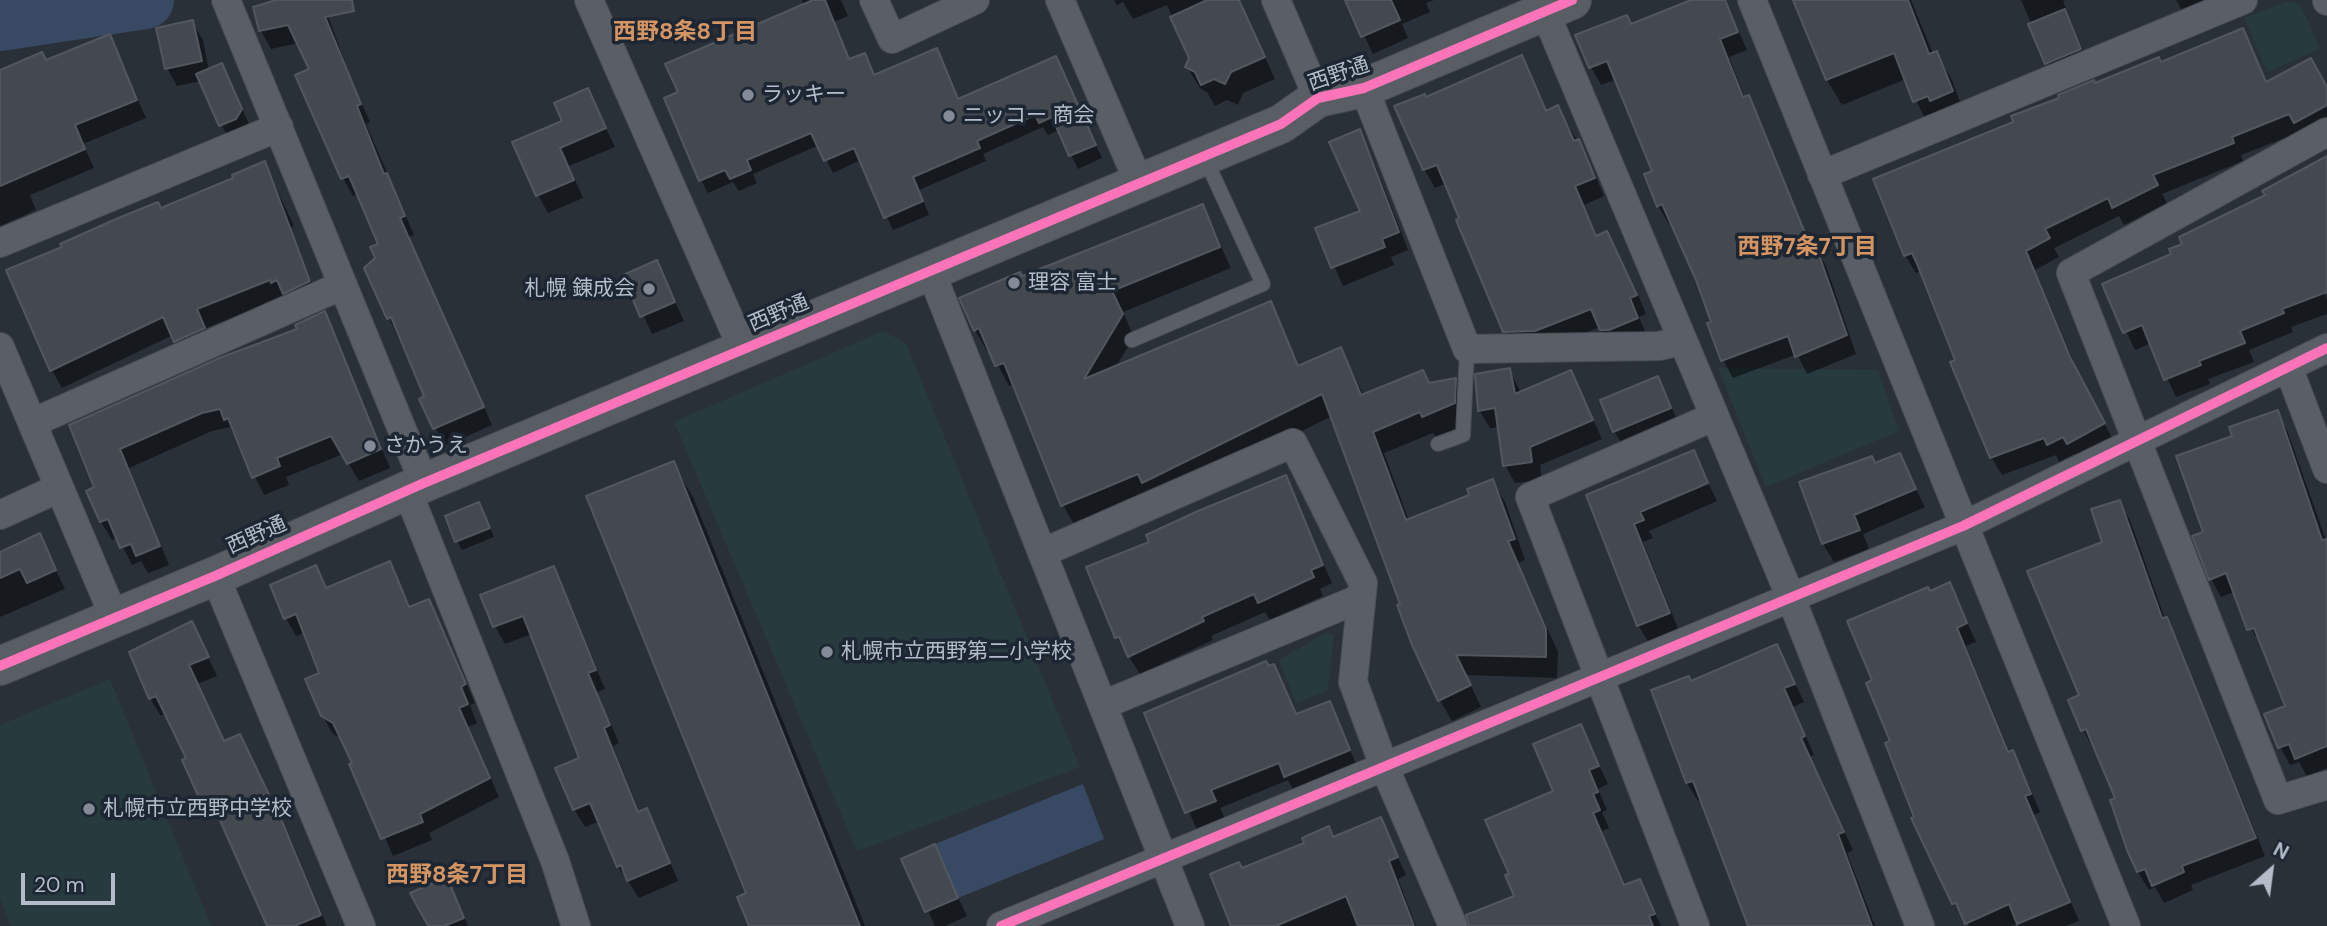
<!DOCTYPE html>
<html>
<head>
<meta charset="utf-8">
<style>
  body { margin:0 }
  #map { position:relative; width:2327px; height:926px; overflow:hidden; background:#2a3038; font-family:"DM Sans",sans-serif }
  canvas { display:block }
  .north { position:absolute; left:2236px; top:835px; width:70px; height:70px; -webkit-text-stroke:5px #1d2633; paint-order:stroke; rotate:28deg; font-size:19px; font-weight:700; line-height:28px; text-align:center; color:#b4bcc9 }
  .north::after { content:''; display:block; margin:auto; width:24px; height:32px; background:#b4bcc9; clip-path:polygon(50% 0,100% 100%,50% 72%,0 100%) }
  .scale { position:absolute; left:21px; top:873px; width:94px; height:32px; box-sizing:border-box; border:4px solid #b4bcc9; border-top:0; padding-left:9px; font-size:21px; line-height:24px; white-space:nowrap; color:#b4bcc9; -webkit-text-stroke:5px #1d2633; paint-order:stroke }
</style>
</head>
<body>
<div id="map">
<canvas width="2327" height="926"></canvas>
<div class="north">N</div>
<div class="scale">20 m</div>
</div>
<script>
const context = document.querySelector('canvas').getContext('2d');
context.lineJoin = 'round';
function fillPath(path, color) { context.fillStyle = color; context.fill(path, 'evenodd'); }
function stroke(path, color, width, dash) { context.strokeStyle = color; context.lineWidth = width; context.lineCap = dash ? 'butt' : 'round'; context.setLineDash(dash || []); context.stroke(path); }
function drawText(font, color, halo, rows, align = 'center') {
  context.font = font + ' "DM Sans","Noto Sans JP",sans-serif'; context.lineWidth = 7; context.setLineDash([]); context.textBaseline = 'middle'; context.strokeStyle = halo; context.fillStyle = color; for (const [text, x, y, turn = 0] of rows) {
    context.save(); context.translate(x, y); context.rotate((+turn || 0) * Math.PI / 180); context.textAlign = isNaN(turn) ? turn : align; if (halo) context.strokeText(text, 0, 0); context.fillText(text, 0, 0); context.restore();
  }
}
fillPath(new Path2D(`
  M2289,1L2300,4L2320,49L2267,72L2245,18Z
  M883,331L906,343L1080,767L857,851L674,422Z
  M1718,368L1878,370L1899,431L1766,487Z
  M1327,632L1334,636L1327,691L1296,703L1279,660Z
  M110,679L211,926H11L0,899V725Z`), '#273a3e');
fillPath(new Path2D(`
  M1083,784L1104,839L958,898L935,844Z`), '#384963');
fillPath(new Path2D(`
  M292,0H320L327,13L345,62L343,63L370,122L366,124L414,235L409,237L492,425L445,446L421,399L426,397L389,318L377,258L380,245L359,194L353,196L343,178L311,70L298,43L271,49L261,31L256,8Z
  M802,0H841L848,16L834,22L850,61L864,55L875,77L936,50L959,101L1055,58L1102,158L1078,169L1059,130L1048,135L1043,127L983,154L986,161L919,190L929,215L893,230L861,160L833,173L819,145L753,174L757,183L739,191L733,182L708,193L701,180L680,93L804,6Z
  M1114,0H1238L1275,79L1243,93L1238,105L1227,100L1215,106L1207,92L1200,88L1187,67L1191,58L1167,5L1133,19L1123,2L1117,5Z
  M1347,0H1434L1426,3L1430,12L1402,24L1408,38L1373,54Z
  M1695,0H1724L1729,9L1747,50L1729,57L1745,98L1748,97L1758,115L1812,249L1816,248L1826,266L1856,354L1807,374L1797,354L1733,378L1723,360L1697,280L1672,222L1669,224L1658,206L1654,172L1617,79L1601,85L1591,67L1631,26Z
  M1795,0H1911L1933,54L1936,53L1951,78L1966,117L1929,127L1906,79L1842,105L1827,80Z
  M2021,0H2066L2063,1L2090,68L2057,82Z
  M2176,0H2247L2190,25Z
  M192,22L203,40L209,70L221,65L251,128L231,144L201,81L177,86L167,68Z
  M2242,30L2267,83L2327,89V129L2300,132L2241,155L2243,161L2162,194L2167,203L2124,225L2119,216L2054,248L2059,257L2035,270L2080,377L2114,442L2078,461L2074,454L2059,462L2056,455L2002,475L1991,457L1922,271L1916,273L1905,255L2015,123L2095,85L2161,64Z
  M109,36L146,118L83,144L94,168L30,195L36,210L0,226V72L47,62Z
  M1521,58L1547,112L1558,108L1588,159L1604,196L1584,205L1598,237L1616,252L1636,290L1646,314L1639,317L1647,336L1612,348L1600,327L1546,349H1515L1505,331L1447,183L1435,188L1424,169L1426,99Z
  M587,90L615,147L569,166L583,198L548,213L538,195L564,122Z
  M1359,131L1369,149L1408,250L1391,257L1394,265L1343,286L1318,229L1362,212Z
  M2327,158V214L2296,229L2327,299V314L2291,327L2293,332L2249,350L2254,362L2208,379L2210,384L2176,397L2151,343L2135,350L2104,285L2174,255Z
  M264,163L294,226L290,228L319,300L282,298L206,328L214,347L186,359L173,335L62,388L52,370L161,210L236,179Z
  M1202,206L1231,268L1123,312L1134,337L1115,368L1270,303L1300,367L1341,349L1364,396L1455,380L1467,401L1466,424L1436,437L1433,433L1384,453L1409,521L1472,496L1492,481L1505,502L1525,560L1518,563L1558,652L1557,678L1466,675L1481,707L1452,721L1440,700L1402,605L1332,416L1156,503L1075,526L1063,505L1014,384L1009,386L990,350L987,351L975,330L1021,278Z
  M657,263L684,321L652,334L625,276Z
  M324,314L334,332L390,468L359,481L343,454L286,477L289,485L264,495L230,427L212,431L129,468L169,565L148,573L141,561L132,565L118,537L112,540L101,522L96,488L71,426L299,330Z
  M1509,369L1521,393L1571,372L1602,439L1540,465L1542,480L1515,483L1505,465L1500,427L1490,428L1479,410Z
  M1658,378L1680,426L1625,449L1614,431Z
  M2277,412L2287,430L2327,543V608L2255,636L2234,592L2221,597L2211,579L2205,533L2235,437Z
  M1693,452L1717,501L1649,531L1653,538L1643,542L1679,631L1649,643L1638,625L1588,496Z
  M1899,455L1925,507L1863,534L1869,549L1834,562L1823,544L1801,484L1875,465Z
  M673,464L693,497L865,926H751L748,894Z
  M1285,478L1332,583L1320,589L1323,596L1270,620L1265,612L1211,636L1213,640L1140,674L1117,638L1088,568L1151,543Z
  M2119,502L2130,520L2165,619L2176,637L2265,856L2191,885L2193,890L2164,903L2155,887L2149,890L2138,872L2112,801L2118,799L2096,747L2093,748L2083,730L2081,696L2104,543Z
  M484,513L494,537L462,550L457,541Z
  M39,536L65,589L0,617V553Z
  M389,563L411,608L428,601L438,619L475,703L470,705L477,723L468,727L499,797L429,833L432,840L393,856L343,739L333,734L322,715V674L305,632L296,636L286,618L316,568L328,589Z
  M553,568L605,689L597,692L619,743L613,746L640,813L646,810L656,829L678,881L639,898L618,866L600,821L585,827L574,809L582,759L532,634L505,644L495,626Z
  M1950,584L1976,642L1966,646L2010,753L2022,770L2040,812L2034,815L2079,921L2066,926H2020L2018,923L2011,926H1969L1954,903L1913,819L1917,818L1875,681L1929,593Z
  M192,623L217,676L197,684L225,743L239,736L250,754L293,844L327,926H268L219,814L212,817L202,799L167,713L161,716L150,698Z
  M2327,631V768L2307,776L2299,762L2290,765L2280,747L2287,707Z
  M1777,646L1804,702L1793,707L1814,755L1810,757L1853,850L1847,853L1875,926H1750L1702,799L1698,801L1687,783L1653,691L1691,683Z
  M1273,666L1298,716L1329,703L1358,768L1295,793L1288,780L1220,808L1225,819L1197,830L1146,714Z
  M1580,726L1608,784L1598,789L1607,810L1602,812L1609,828L1602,831L1626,886L1639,881L1661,926H1488L1516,897L1511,875L1556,792Z
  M1380,819L1406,875L1398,879L1416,926H1233L1242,870L1307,844L1328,829L1334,838Z
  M934,846L967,916L945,926H935L904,859Z
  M446,880L456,898L468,926H426L413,894Z`), '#0007');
stroke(new Path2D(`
  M0,22L145,0`), '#384963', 58);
const building = new Path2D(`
  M276,0H352L354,11L325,17L361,104L357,106L384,174L387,173L405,216L400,218L484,407L433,429L419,399L424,396L391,317L387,319L364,268L375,258L370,247L378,244L349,176L341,179L295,75L309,69L288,25L259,31L253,7Z
  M813,0H825L849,59L865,53L874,75L937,48L958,99L1056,56L1096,145L1069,156L1052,117L1039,123L1035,115L977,141L980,148L913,177L923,201L884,218L854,148L824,161L811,133L747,160L751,170L730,179L725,170L699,181L664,98L678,92L665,64Z
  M1207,0H1239L1265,57L1231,72L1225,84L1214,79L1201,85L1195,72L1185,67L1189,58L1170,17Z
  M1345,0H1391L1400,20L1361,37Z
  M1691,0H1725L1738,32L1720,39L1743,97L1749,95L1811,248L1816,246L1847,335L1795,357L1788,336L1721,361L1707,323L1711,322L1696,280L1662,204L1657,207L1644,174L1652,171L1607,61L1589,68L1575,35L1627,15L1631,24Z
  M1793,0H1908L1929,54L1937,51L1953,91L1930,101L1928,96L1913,102L1894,53L1826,80Z
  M2065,9L2081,49L2045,64L2028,24Z
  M193,20L202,61L165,69L156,28Z
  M2243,28L2266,82L2311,58L2327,87V105L2294,123L2289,114L2232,137L2234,143L2153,175L2158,185L2112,208L2108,198L2045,229L2050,238L2026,251L2070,357L2105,423L2067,444L2063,437L2047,445L2044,438L1990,458L1950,362L1955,360L1917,264L1912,253L1904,256L1873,179L2013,122L2011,116L2059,98L2058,95L2094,80L2095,83L2159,57L2161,62Z
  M110,34L137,100L75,125L85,149L0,186V70L42,52L46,60Z
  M1522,55L1546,111L1558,105L1574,141L1579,139L1595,178L1575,186L1596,236L1607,231L1637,295L1630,298L1638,318L1609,330H1600L1591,309L1535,331L1503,332L1456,220L1459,218L1437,165L1423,170L1394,106L1425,94L1426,97Z
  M222,63L242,109L236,119L219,126L196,74Z
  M588,88L606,128L560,148L574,180L536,196L512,142L562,121L554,103Z
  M1360,129L1399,232L1382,239L1385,247L1331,268L1315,228L1360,211L1329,142Z
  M2327,156V292L2282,309L2284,313L2240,331L2245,343L2199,361L2201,365L2164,380L2142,325L2123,333L2102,284L2171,254L2169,249L2182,244L2179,237L2265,195L2262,191Z
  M265,161L310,281L283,294L277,280L271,283L270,280L197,309L205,328L174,342L163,317L50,371L6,270L62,247L60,244L116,219L158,202L161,208L233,178L232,175Z
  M1203,204L1220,247L1112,291L1123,314L1084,379L1271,301L1298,366L1341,347L1361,395L1423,370L1429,383L1456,378L1455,403L1422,417L1420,412L1373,432L1406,520L1469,495L1467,489L1493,479L1515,539L1508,541L1546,629V657L1456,655L1471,685L1438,701L1412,645L1397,605L1400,604L1322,394L1142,483L1138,474L1061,506L1004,363L995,366L979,328L974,331L959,298L1020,272L1022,276Z
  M657,260L675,302L640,317L623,275Z
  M325,311L381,449L347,464L331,436L277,458L280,466L252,478L228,418L224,420L220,409L202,413L120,449L160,546L136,556L131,544L120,548L108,519L100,522L86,491L94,487L69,425L222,357L297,329L295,325Z
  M1510,368L1515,394L1571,370L1593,420L1530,447L1532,462L1503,466L1495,408L1478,411L1475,374Z
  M1658,376L1671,408L1613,432L1600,400Z
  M2278,410L2322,540L2327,539V746L2295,759L2289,744L2278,748L2264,714L2285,706L2254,628L2247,630L2226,573L2209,580L2192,536L2203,532L2176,456L2232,436L2229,427Z
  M1694,450L1708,483L1640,512L1644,520L1634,524L1670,613L1637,626L1586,495Z
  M1900,453L1916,489L1854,515L1860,530L1822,544L1799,482L1872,456L1875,463Z
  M674,461L860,926H749L737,897L746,893L586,496Z
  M1286,475L1323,565L1311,570L1314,577L1258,603L1254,594L1202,617L1204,621L1128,657L1119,637L1115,638L1086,567L1149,542L1146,535L1198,511Z
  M2120,500L2162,618L2167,617L2256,838L2182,866L2184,872L2152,886L2145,869L2137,872L2127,850L2110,800L2115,798L2086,729L2081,731L2068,700L2079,695L2027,571L2102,542L2091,509Z
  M479,502L490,528L455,542L445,516Z
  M40,533L56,570L27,583L20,569L0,578V552Z
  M390,561L409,607L429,599L466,684L461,687L468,704L459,708L490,778L420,814L423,822L381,839L349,764L352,763L333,723L321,716L305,679L319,673L296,614L284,619L270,585L316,565L326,588Z
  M554,566L596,670L588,673L610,725L604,728L638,812L647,808L670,863L627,881L621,865L617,867L590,803L573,810L555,768L579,758L523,616L493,627L480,595Z
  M1950,582L1967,623L1957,628L2008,752L2013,750L2031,794L2025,796L2070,902L2017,924L2009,904L1965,924L1956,903L1952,904L1911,818L1914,817L1885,743L1890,741L1866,683L1872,680L1847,621L1928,587L1930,591Z
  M192,621L209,657L189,665L224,741L240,734L283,824L321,915L294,926H267L209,796L200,800L182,760L186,758L156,696L149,699L129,652Z
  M1777,644L1795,684L1784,688L1805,736L1801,738L1844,832L1838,834L1872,926H1748L1693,781L1686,783L1651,690L1689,676L1691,681Z
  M1266,661L1269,666L1274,664L1296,714L1330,701L1350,750L1284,777L1279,763L1211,790L1216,801L1185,813L1144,713Z
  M1581,724L1599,766L1589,770L1598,792L1593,794L1600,810L1593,813L1624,885L1640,879L1655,914L1649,916L1653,926H1469L1466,915L1514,896L1505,875L1509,874L1485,820L1553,791L1533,744Z
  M1381,817L1398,857L1389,861L1414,926H1358L1346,896L1276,926H1231L1210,874L1239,862L1242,868L1304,843L1302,838L1329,826L1333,837Z
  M935,844L958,898L925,912L901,859Z
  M447,877L464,918L444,926H428L410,893Z`);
fillPath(building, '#444950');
stroke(building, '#52575f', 2);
const lane = new Path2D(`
  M1132,340L1263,284L1205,158
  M1438,444L1463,435L1467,349`);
const street = new Path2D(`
  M226,0L424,483
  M589,0L743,350
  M874,0L892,39L975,0
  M1060,0L1139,183
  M1276,0L1318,98
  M1752,0L2126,926
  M2327,0V1
  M1545,12L1791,598L1920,926
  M1364,88L1467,349L1659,346L1681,341
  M2327,132L2071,273L2278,800L2327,785
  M1822,175L2243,0
  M0,243L279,127
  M931,272L1190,926
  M0,347L115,619
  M2288,367L2327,469
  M32,423L343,285
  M407,490L555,861L576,926
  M0,515L59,488
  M1042,553L1293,443L1363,583L1353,682L1384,766L1453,926
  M215,576L361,926
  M1103,705L1361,598
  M1001,926L1963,526L2327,348
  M1695,926L1530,497L1713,417`);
const secondary = new Path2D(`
  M0,666L215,576L424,483L1281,124L1318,98L1364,88L1572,0`);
stroke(lane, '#484c53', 16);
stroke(street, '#484c53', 30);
stroke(secondary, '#484c53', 40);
stroke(lane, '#5a5e66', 14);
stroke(street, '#5a5e66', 28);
stroke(secondary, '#595d64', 38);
stroke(new Path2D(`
  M0,666L215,576L424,483L1281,124L1318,98L1364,88L1572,0
  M1001,926L1963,526L2327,348`), '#fb73b8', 10);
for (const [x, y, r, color] of [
  [748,95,7,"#848b96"],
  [949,116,7,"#848b96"],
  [1014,283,7,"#848b96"],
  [649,289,7,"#848b96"],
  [370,446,7,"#848b96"],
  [827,652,7,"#848b96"],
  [89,809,7,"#848b96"]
]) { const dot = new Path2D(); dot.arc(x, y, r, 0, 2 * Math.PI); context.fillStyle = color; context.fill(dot); stroke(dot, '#1d2633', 2.5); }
drawText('21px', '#b4bcc9', '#1d2633', [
  ["西野通",1339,75,-19],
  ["西野通",779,314,-23],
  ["西野通",257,536,-24]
]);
drawText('21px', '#b4bcc9', '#1d2633', [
  ["ラッキー",762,95],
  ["ニッコー 商会",963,116],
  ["理容 富士",1028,283],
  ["札幌 錬成会",635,289,"right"],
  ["さかうえ",384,446],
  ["札幌市立西野第二小学校",841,652],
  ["札幌市立西野中学校",103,809]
], 'left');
drawText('bold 23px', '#d59563', '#1d2633', [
  ["西野8条8丁目",685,33],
  ["西野7条7丁目",1807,248],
  ["西野8条7丁目",457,876]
]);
</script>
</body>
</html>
